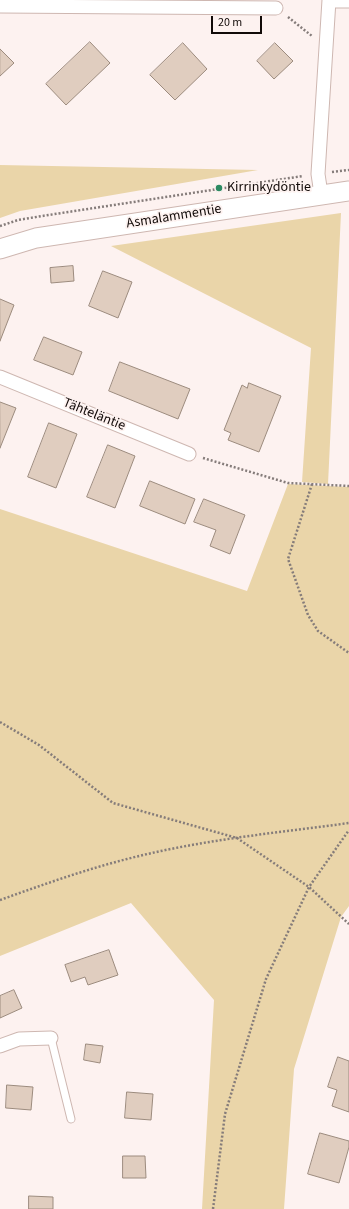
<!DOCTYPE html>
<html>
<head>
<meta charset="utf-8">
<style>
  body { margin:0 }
  #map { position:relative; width:349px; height:1209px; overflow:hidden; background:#fdf2f0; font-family:"Source Sans 3",sans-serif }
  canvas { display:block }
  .scale { position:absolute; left:211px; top:16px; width:51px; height:18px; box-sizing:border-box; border:2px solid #110a08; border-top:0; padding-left:5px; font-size:12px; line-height:14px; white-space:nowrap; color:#110a08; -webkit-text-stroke:3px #fdf2f0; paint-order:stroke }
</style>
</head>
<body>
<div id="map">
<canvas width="349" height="1209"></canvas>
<div class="scale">20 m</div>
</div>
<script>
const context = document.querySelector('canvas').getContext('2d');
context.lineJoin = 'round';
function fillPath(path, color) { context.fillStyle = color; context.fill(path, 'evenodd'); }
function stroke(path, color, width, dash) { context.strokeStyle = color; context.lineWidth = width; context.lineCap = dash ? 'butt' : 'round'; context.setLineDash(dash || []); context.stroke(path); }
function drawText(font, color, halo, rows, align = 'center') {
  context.font = font + ' "Source Sans 3",sans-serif'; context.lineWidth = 3.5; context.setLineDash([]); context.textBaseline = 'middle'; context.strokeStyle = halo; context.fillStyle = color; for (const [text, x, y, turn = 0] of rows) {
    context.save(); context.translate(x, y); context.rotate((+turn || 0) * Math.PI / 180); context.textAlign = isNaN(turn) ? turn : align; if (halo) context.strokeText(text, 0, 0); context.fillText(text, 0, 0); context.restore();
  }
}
fillPath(new Path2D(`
  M0,165L258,170L20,211L0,218Z
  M341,213L328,484L302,482L311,348L111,246Z
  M288,484L349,487V906L341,917L294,1069L284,1209H202L214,1000L131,903L0,956V509L247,591Z`), '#ead5a9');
const building = new Path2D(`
  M90,42L110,63L66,105L46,84Z
  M183,43L207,69L175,100L150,75Z
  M275,43L293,61L274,79L257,61Z
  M0,49L14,63L0,76Z
  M73,266L74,281L51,283L50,268Z
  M103,271L132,282L118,318L89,306Z
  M0,299L14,305L0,341Z
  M44,337L82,352L73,375L34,360Z
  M120,362L190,389L178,419L109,391Z
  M249,383L281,396L259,452L228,440L231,433L224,430L242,385L247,388Z
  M0,402L16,408L0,448Z
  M49,423L77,434L56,488L28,477Z
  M108,445L135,456L115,508L87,497Z
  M150,481L195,499L185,524L140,506Z
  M204,499L245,515L230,554L210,546L216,530L194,522Z
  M109,950L118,975L88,985L85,977L71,982L65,965Z
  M14,990L22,1008L0,1018V996Z
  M86,1044L103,1046L100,1063L84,1060Z
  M338,1057L349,1061V1112L332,1106L337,1090L328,1087Z
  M7,1085L33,1087L31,1110L6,1108Z
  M127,1092L153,1094L151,1120L125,1118Z
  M320,1133L349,1141V1147L339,1183L308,1174Z
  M123,1156H145L146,1178H123Z
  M29,1196L53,1197V1209H29Z`);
fillPath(building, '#e0cdbf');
stroke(building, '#9c8b7e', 1);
const lane = new Path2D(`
  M51,1038L71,1119`);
const street = new Path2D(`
  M329,1H349
  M0,6L276,8
  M321,194L318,174L329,0
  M0,377L189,454
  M0,1046L19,1039L51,1038`);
const secondary = new Path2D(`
  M0,249L36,238L349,191`);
stroke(lane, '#ceb7b1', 9);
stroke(street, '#ceb7b1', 15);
stroke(secondary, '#ceb7b1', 21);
stroke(new Path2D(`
  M288,17L312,36
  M332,172L349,170
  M0,226L18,220L42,216L303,176
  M203,458L288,483L349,486
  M312,484L288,559L308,615L318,631L349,653
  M0,722L39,745L113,803L237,838L309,887L349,924
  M0,900C42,885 84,870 127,859C200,840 275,833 349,823
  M213,1209L225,1114L266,979L309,887L349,830`), '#857c7a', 2.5, [2, 2]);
stroke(lane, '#fff', 7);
stroke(street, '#fff', 13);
stroke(secondary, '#fff', 19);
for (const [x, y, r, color] of [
  [219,188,4,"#2c8a62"]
]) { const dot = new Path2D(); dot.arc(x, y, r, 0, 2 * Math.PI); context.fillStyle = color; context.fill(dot); stroke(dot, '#fdf2f0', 1.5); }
drawText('14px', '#110a08', '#fdf2f0', [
  ["Kirrinkydöntie",227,188]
], 'left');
drawText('14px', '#110a08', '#fdf2f0', [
  ["Asmalammentie",174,217,-9],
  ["Tähteläntie",94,415,22]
]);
</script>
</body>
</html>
